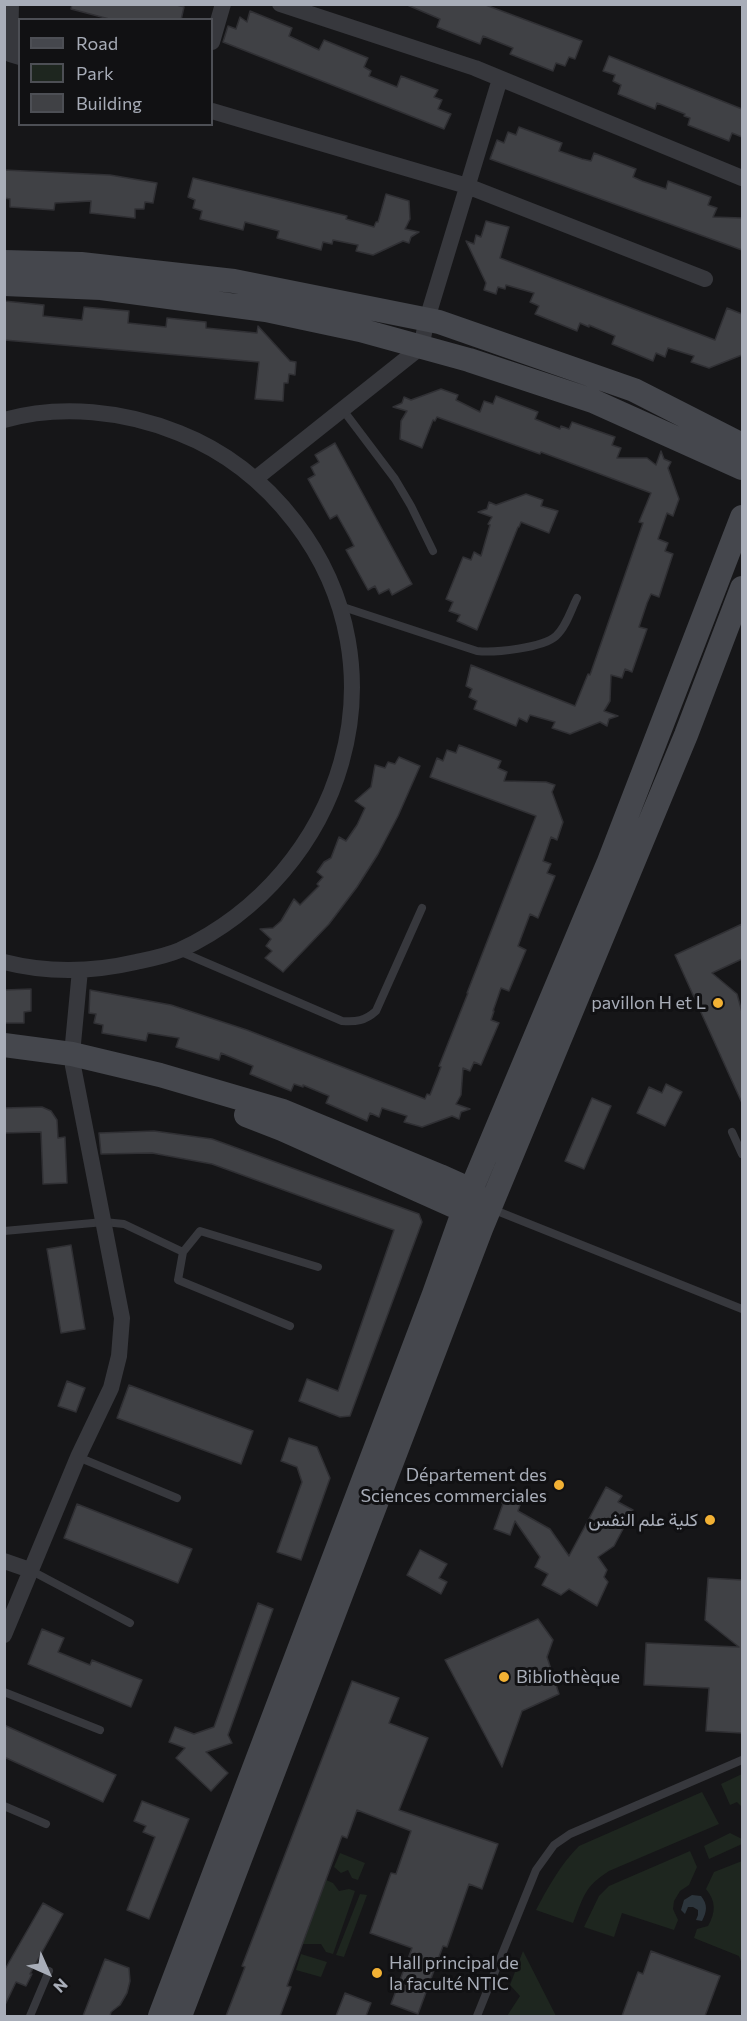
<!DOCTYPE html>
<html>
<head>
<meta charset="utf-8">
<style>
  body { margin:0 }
  #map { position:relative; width:747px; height:2021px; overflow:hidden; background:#161618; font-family:Commissioner,sans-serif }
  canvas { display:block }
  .frame { position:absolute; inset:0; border:6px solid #a8adb8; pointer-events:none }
  .legend { position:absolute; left:18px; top:18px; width:195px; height:108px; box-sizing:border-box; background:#111113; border:2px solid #4d4f55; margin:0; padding:8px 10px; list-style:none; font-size:18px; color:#a8adb8 }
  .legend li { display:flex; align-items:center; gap:12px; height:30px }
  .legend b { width:30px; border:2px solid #4d4f55 }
  .north { position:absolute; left:18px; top:1943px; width:60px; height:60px; -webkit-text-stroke:4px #111113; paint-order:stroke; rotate:135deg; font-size:16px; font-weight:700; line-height:24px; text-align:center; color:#a8adb8 }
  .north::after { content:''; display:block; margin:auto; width:21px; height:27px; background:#a8adb8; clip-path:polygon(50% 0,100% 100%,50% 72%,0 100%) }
</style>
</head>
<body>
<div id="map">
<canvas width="747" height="2021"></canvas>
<div class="frame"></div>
<ul class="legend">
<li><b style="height:8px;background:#45474d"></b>Road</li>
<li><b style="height:16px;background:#1e261f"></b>Park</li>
<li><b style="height:16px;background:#404145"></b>Building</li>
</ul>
<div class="north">N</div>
</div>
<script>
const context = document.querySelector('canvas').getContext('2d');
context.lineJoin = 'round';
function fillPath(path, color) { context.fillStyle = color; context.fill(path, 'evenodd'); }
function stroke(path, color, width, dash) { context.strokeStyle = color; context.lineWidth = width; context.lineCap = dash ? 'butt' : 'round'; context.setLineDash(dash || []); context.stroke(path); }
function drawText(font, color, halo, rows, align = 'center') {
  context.font = font + ' Commissioner,Vazirmatn,sans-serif'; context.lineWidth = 6; context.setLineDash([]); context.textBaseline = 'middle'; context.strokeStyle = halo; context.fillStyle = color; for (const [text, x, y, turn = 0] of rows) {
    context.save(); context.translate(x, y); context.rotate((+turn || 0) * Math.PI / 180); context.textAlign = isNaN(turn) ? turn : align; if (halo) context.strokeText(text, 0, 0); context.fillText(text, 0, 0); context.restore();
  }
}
fillPath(new Path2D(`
  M742,1774V1807L737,1802L730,1805L721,1784Z
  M702,1792L719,1824L609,1871C584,1887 584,1896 573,1923L536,1910C548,1887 561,1864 579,1846Z
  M730,1833L742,1839V1844L709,1859L704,1846Z
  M690,1851L697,1867L689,1885L680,1891L674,1901L673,1909L678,1920L674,1930L622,1913L614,1937L584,1927L599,1896L609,1886Z
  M340,1853L365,1863L358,1880L352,1878L348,1870L341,1873L334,1867Z
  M742,1861V1964L739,1956L694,1938L697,1929L708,1926C716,1912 716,1901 706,1889L714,1872Z
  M326,1880L333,1883L339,1891L349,1889L355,1891L333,1954L326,1952L321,1944H302Z
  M360,1894L367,1895L344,1957L336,1955Z
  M523,1951L556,2016H507L520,1996L510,1985Z
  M301,1954L327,1962L321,1977L296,1970Z`), '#1e261f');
fillPath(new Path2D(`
  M692,1895L701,1896C708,1905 707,1911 702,1921L696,1920L698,1915V1910L693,1907H688L685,1914L681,1910L684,1900Z`), '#2c353c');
const building = new Path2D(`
  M72,4H173L184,7L181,20H113L71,9Z
  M405,4H483L582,41L575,59L569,57L565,66L556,63L553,71L510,54L513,48L483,36L480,44L437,27L440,19Z
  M250,11L292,28L289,36L319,50L324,40L368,58L364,67L371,71L369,76L397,87L401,76L438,90L434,97L442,100L438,109L451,114L444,129L223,42L228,26L236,29L240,17L247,22Z
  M609,56L742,109V137L732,133L729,141L688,125L690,118L684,116L685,114L657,103L655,109L618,94L621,85L613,81L615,75L603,71Z
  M519,127L562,143L559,151L582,159L591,161L594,153L636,169L633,177L642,181L666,189L668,181L711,197L708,205L717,208L713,217L742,218V250L490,159L497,140L504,143L508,132L516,135Z
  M4,170L110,175L157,183L153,203L145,202L144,209H135V218L90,213L91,201L55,203L54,210L10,207V199L4,198Z
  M193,178L347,216L346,219L374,227L376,222H378L386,194L409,201L410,219L405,229L419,232L411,237L409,243L403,241L373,255L356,251L358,245L333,240L332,244L323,242L321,250L277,238L279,231L245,222L243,230L200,219L202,211L193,208L195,200L188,197Z
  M486,221L509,227L500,258L715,340L727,308L742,314V355L709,368L691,362L694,356L668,348L665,357L656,353L653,361L612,344L615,336L589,325V327L580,323L577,331L535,314L539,306L530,302L534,293L506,285L505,289L498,287L496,294L484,290L486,283L466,241L474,244L476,235L481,237Z
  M4,301L44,305L43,316L82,320L84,307L129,311L128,323L166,327L167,318L206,322V328L257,333L258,326L290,361L296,362L295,375L289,374L288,383H284L283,401L255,399L259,362L4,340Z
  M441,389L458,395L456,400L480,412L484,401L493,404L496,396L538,412L535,419L560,429L561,426L569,429L572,422L615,437L612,445L621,448L617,458H647L656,465L661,451L664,459L671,462L668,468L679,499L673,516L667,513L658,539L668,543L665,551L673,554L659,597L651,594L647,603L639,627L647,629L632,672L625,669L622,678L611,675L610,701L604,711L618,716L609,719L607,726L600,722L570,734L552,728L555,722L530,715L527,722L519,718L516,726L474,709L477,701L469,697L472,689L466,686L471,665L575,706L588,674L590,675L643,523L639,522L651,493L541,452L540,454L437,417L435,421L433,420L422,448L400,439L401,421L407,411L393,407L402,403L404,397L411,400Z
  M335,443L412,584L392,595L389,589L379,594L375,586L368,590L346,550L354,546L350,538L337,515L330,519L308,479L315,475L311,467L319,462L315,455Z
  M526,494L543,500L541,506L558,511L549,533L521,522L519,527H518L477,630L457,621L460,615L449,611L453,602L446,599L463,557L471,560L474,552L481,556L490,525L488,524L492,517L478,512L487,509L489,502L496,505Z
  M459,745L501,761L498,768L507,772L504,781L546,782L555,785L552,792L563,822L557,840L551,837L543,861L551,864L547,873L555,876L538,918L530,914L518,946L526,950L509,991L501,988L493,1011H494L491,1020L499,1023L481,1065L474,1062L470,1071L463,1068L461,1095L456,1104L470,1109L461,1112L459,1119L452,1116L422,1127L404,1122L407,1116L382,1108L379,1117L370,1113L367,1121L326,1103L329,1096L303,1085V1087L294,1084L291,1091L250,1074L253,1066L221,1053L219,1060L176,1047L179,1038L148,1033L146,1041L102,1033L103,1025L94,1023L96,1014L89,1013L90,990L171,1005L247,1030L425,1099L427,1094L430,1095L441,1067L439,1066L468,993H467L536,816L430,777L437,758L443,761L447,750L456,753Z
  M399,757L420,766L398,816L378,854L357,887L329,924L283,972L265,958L272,951L266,946L271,939L260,929L273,928L281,921L294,899L300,905L319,886L317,884L323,877L317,872L324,862L331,858L339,837L346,841L357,825L365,808L355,801L371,787L375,765L385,768L388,762L395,764Z
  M742,924V959L712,973L737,994L742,1012V1103L675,955Z
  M31,989V1011L24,1012V1023H4V990Z
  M666,1084L682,1092L665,1126L637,1113L649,1087L662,1093Z
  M592,1098L611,1106L584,1169L565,1161Z
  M42,1107L51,1111L57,1120L58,1138L65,1137L67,1183L43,1184L41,1132L4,1133V1108Z
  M154,1131L212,1139L419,1214L422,1222L350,1416L340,1417L299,1401L307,1379L338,1391L394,1230L212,1164L152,1153L101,1154L99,1133Z
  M71,1245L85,1329L61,1333L47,1249Z
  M67,1381L85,1388L76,1412L58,1406Z
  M129,1385L253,1431L241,1464L117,1418Z
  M289,1438L317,1447L330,1478L301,1560L277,1552L302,1482L297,1467L281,1461Z
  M606,1487L622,1496L618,1502L633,1510L614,1546L598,1557L607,1570L604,1577L608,1582L597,1606L569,1589L561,1595L542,1585L548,1574L535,1567L540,1557L515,1521L510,1535L494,1529L503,1504L501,1502L503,1503L506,1494L522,1499L518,1511L550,1529L569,1556Z
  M77,1504L192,1549L178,1583L64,1538Z
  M420,1550L447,1564L439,1578L447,1582L441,1594L407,1575Z
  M708,1578L742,1580V1733L706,1731L709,1688L644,1685L646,1643L739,1647L705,1620Z
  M258,1603L273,1609L228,1735L232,1743L206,1752L228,1773L211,1791L176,1758L185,1748L169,1742L175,1727L194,1734L214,1727Z
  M538,1619L553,1640L547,1657L559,1694L522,1711L502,1767L445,1660Z
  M42,1629L64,1638L58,1652L90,1665L92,1660L142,1680L131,1707L28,1664Z
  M352,1681L399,1698L389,1723L428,1738L399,1810L498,1844L482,1889L469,1884L447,1947L443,1946L418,2014L391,2004L412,1948L370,1933L391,1873L396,1874L411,1831L357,1810L347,1838L342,1836L287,1986L291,1987L280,2016H226L245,1967L242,1966Z
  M4,1725L116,1775L103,1802L4,1757Z
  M142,1801L189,1819L149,1919L127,1910L155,1837L143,1832L146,1826L134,1821Z
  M43,1903L63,1914L30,1974H32L26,1986L16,1982L4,2007V1971Z
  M651,1951L720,1976L705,2016H622L638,1972L643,1974Z
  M105,1959L129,1968L130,1981L127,1993L120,2005L111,2012L110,2016H83Z
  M345,1993L371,2003L366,2016H336Z`);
fillPath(building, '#404145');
stroke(building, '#303034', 1.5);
stroke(new Path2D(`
  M343,410L395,479L411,506L433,551
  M340,606L477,651C494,653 543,648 556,636C566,627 571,610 577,598
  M179,951L342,1021C356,1022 365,1021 376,1011L422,908
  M732,1132L742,1154
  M492,1209L742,1309
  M4,1231L104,1222L124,1224L183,1252
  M290,1326L178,1280L183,1252L200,1231L318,1267
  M78,1457L177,1498
  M30,1570L130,1623
  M4,1692L100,1730
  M4,1806L46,1824
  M30,2016L49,1971
  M477,2016L536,1870L554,1845L570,1834L742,1760`), '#37383d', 8);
stroke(new Path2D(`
  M11,4L10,54L20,57
  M280,4L475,68L742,178
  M212,42L223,4
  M212,111L467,186L705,279
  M4,420C61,404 125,411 179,433C225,451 265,483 295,522C408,669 344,873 180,950C166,956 150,959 136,962C93,972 47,973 4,962
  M255,479L421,347L427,319L500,79
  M4,1561L30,1570
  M4,1635L78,1457L111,1388L119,1356L122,1318L73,1066L72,1054L80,970`), '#37383d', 16);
stroke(new Path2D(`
  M4,262L81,264L234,281L439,322L634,390L742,445
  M4,284L101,288L266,310L360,330L469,360L593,401L742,468
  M4,1045L72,1054L160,1075L283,1111L440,1176L471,1190L481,1200
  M246,1115L282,1129L463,1210L479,1209
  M160,2016L434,1294L471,1190L608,864L742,517
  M180,2016L481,1229L686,735L742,588`), '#45474d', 24);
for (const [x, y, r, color] of [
  [718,1003,6,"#f2b134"],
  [559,1485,6,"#f2b134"],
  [710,1520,6,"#f2b134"],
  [504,1677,6,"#f2b134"],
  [377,1973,6,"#f2b134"]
]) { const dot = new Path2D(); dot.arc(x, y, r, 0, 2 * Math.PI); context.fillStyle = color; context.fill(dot); stroke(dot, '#111113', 2); }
drawText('18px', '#a8adb8', '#111113', [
  ["pavillon H et L",706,1003],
  ["Département des",547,1475],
  ["Sciences commerciales",547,1496],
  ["كلية علم النفس",698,1520],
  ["Bibliothèque",516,1677,"left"],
  ["Hall principal de",389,1963,"left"],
  ["la faculté NTIC",389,1984,"left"]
], 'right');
</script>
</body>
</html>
